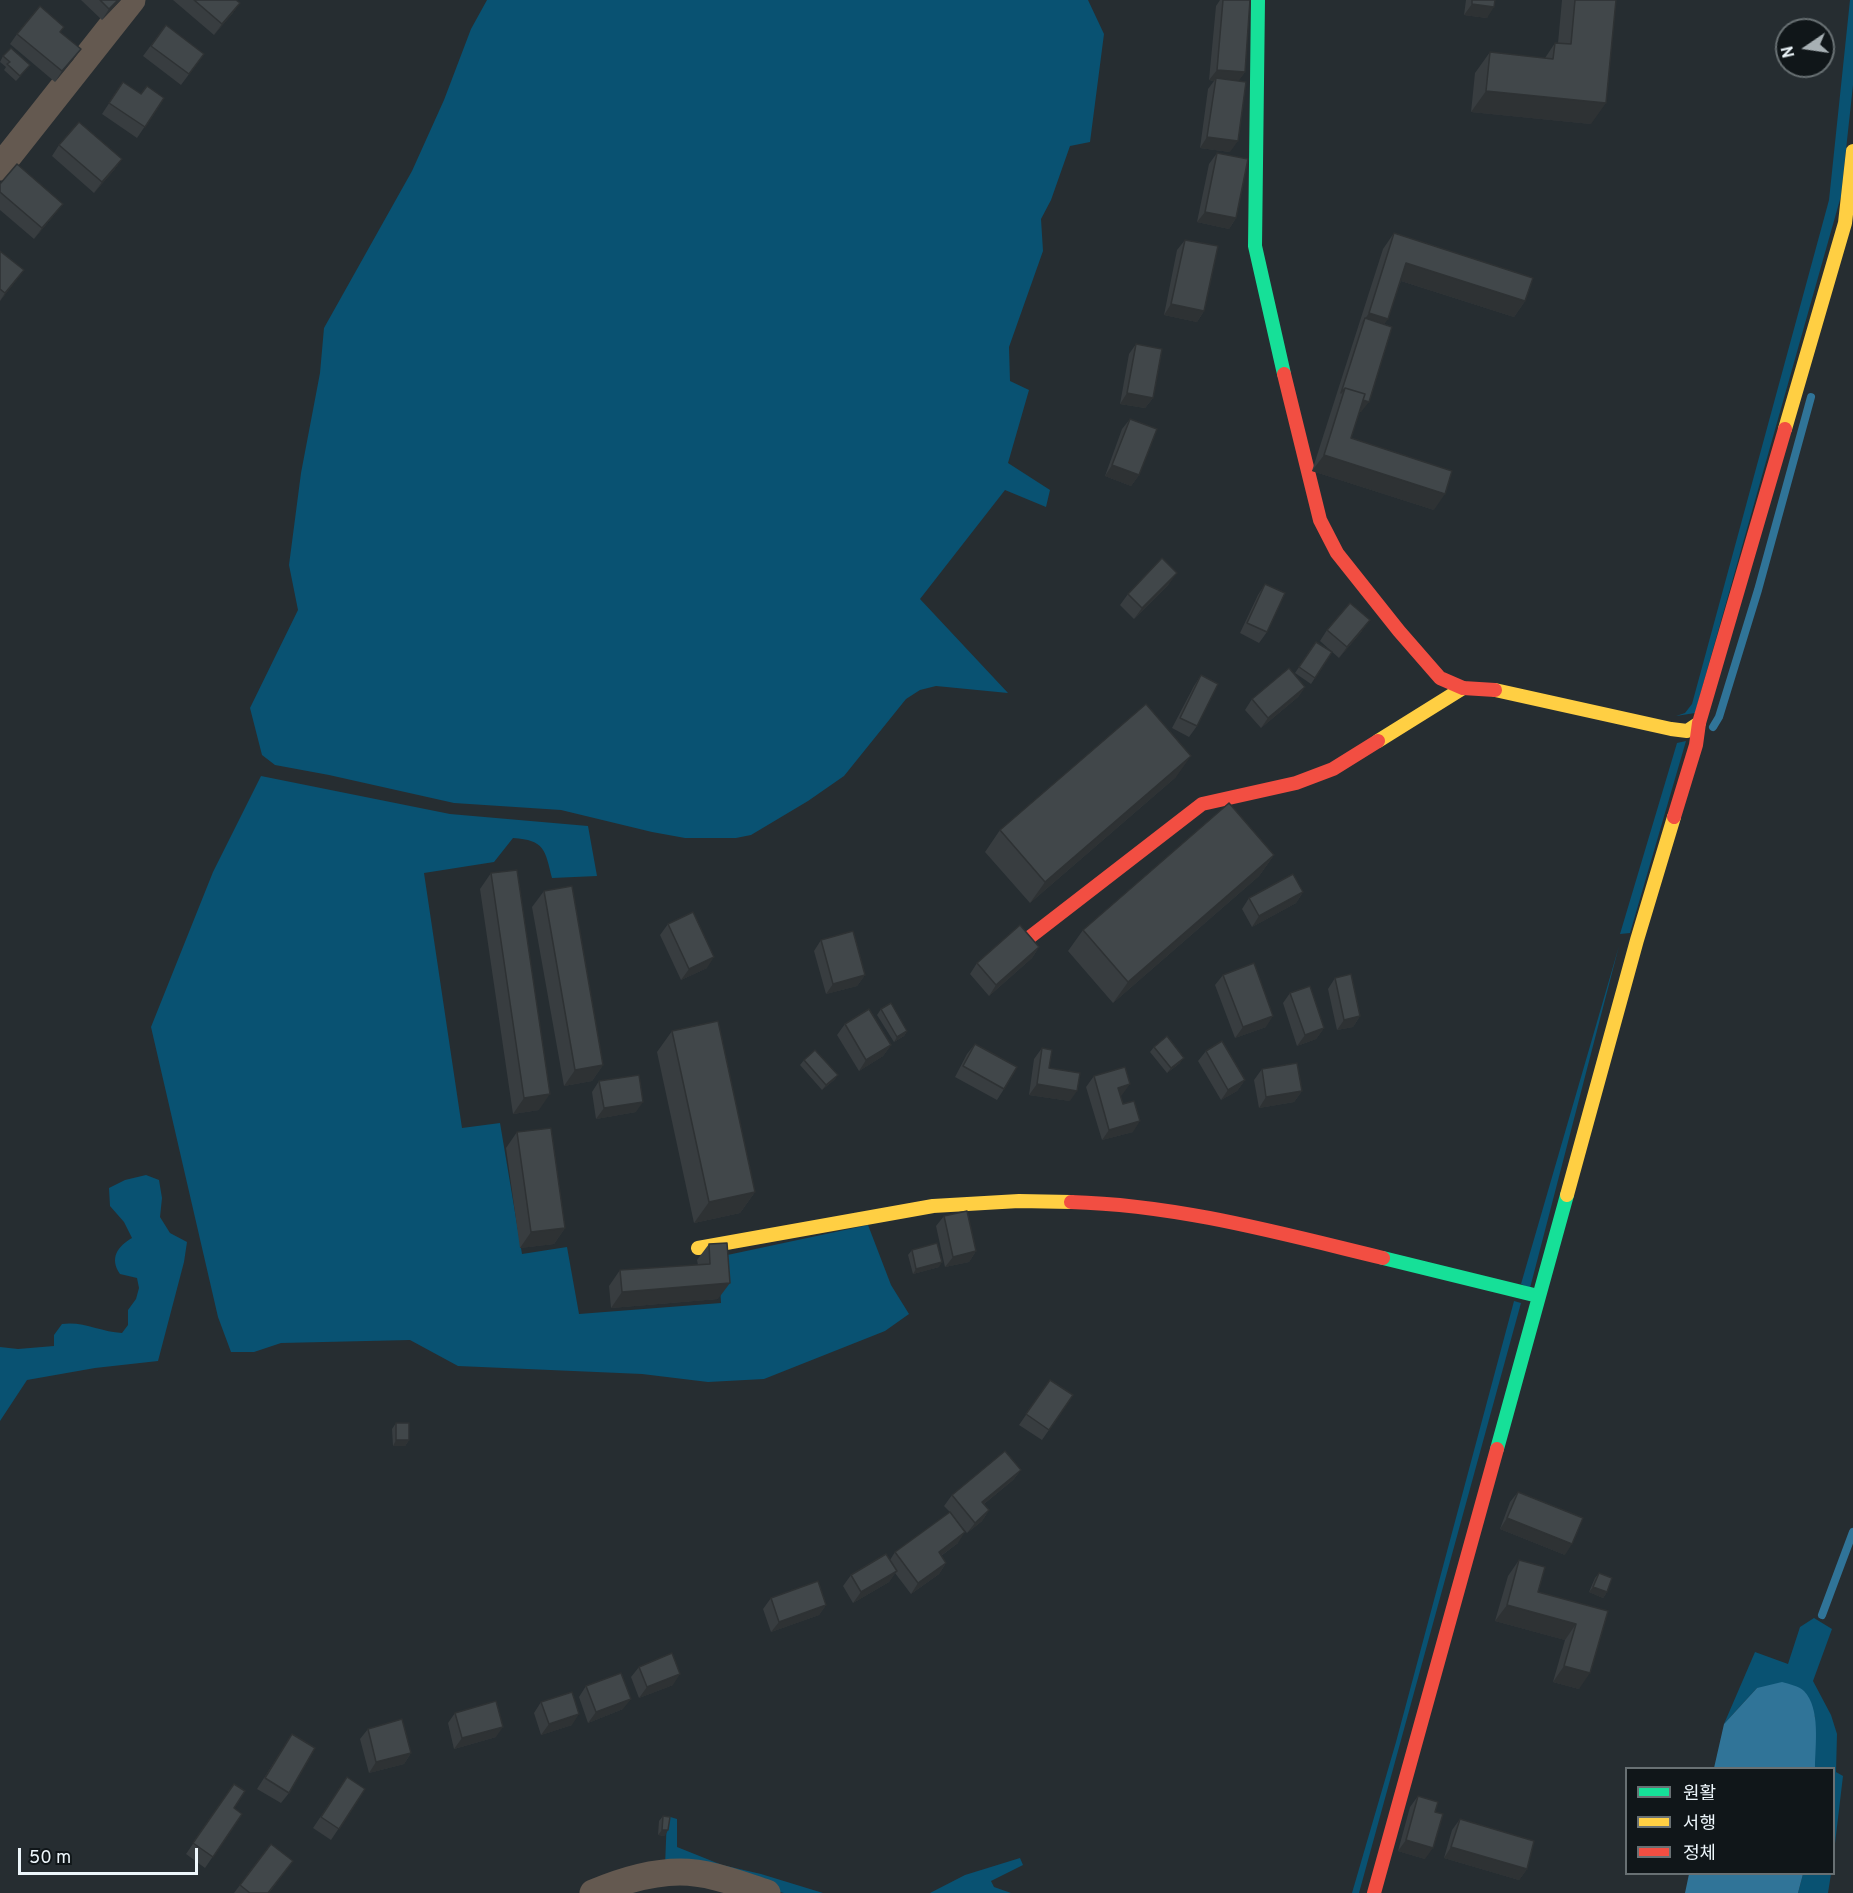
<!DOCTYPE html>
<html>
<head>
<meta charset="utf-8">
<style>
  body { margin:0 }
  #map { position:relative; width:1853px; height:1893px; overflow:hidden; background:#262d31; font-family:Overpass,"Noto Sans KR",sans-serif }
  canvas { display:block }
  .legend { position:absolute; left:1625px; top:1767px; width:210px; height:108px; box-sizing:border-box; background:#101619; border:2px solid #687073; margin:0; padding:8px 10px; list-style:none; font-size:18px; color:#edf6fb }
  .legend li { display:flex; align-items:center; gap:12px; height:30px }
  .legend b { width:30px; border:2px solid #687073 }
  .north { position:absolute; left:1775px; top:18px; width:60px; height:60px; box-sizing:border-box; background:#101619; border:2px solid #687073; border-radius:50%; rotate:257deg; font-size:16px; font-weight:700; line-height:24px; text-align:center; color:#edf6fb }
  .north::after { content:''; display:block; margin:auto; width:21px; height:27px; background:#a7b0b4; clip-path:polygon(50% 0,100% 100%,50% 72%,0 100%) }
  .scale { position:absolute; left:18px; top:1848px; width:180px; height:27px; box-sizing:border-box; border:3px solid #edf6fb; border-top:0; padding-left:8px; font-size:18px; line-height:21px; white-space:nowrap; color:#edf6fb; -webkit-text-stroke:4px #101619; paint-order:stroke }
</style>
</head>
<body>
<div id="map">
<canvas width="1853" height="1893"></canvas>
<ul class="legend">
<li><b style="height:8px;background:#16e098"></b>원활</li>
<li><b style="height:8px;background:#ffcf43"></b>서행</li>
<li><b style="height:8px;background:#f24e42"></b>정체</li>
</ul>
<div class="north">N</div>
<div class="scale">50 m</div>
</div>
<script>
const context = document.querySelector('canvas').getContext('2d');
context.lineJoin = 'round';
function fillPath(path, color) { context.fillStyle = color; context.fill(path, 'evenodd'); }
function stroke(path, color, width, dash) { context.strokeStyle = color; context.lineWidth = width; context.lineCap = dash ? 'butt' : 'round'; context.setLineDash(dash || []); context.stroke(path); }
fillPath(new Path2D(`
  M487,0H1088L1104,34L1090,142L1070,146L1051,200L1041,219L1043,251L1009,347L1010,381L1029,390L1008,463L1050,490L1046,507L1005,490L920,599L1008,693L936,686L920,690L906,699L844,776L808,801L751,835L736,838H685L652,832L561,810L454,803L329,775L275,765L262,755L250,708L298,610L289,565L301,473L320,373L324,328L412,171L444,100L471,29Z
  M1850,0H1853V85L1841,196L1695,713L1676,716L1685,713L1692,704L1829,200Z
  M1686,741L1630,933L1620,934L1677,743Z
  M261,776L450,814L588,826L597,876L552,878C545,850 545,840 513,838L494,862L424,873L462,1128L500,1123L522,1254L567,1247L579,1314L721,1303L718,1257L868,1225L891,1285L909,1314L885,1331L764,1379L708,1382L642,1374L458,1366L410,1340L281,1343L254,1352H231L218,1317L151,1027L213,872Z
  M1619,946L1530,1288L1521,1284Z
  M146,1175L159,1180L162,1198L160,1217L170,1233L187,1242L184,1262L158,1361L95,1368L27,1380L0,1421V1347L18,1349L54,1346V1335L62,1324C83,1321 101,1332 122,1333L128,1325V1310L136,1299L139,1288L137,1278L120,1274C109,1258 118,1246 132,1238L124,1222L110,1206L109,1188L125,1180Z
  M1514,1301L1521,1303L1359,1893H1352L1396,1742Z
  M1814,1618L1832,1629L1813,1681L1831,1715L1837,1734L1836,1772L1843,1776L1834,1852V1768H1815V1716L1757,1688L1724,1724L1755,1652L1788,1664L1800,1627Z
  M667,1816L677,1819V1847L722,1865L761,1874L823,1893H784L665,1866Z
  M1020,1858L1023,1865L991,1881L994,1887L1011,1893H930L965,1875Z
  M1803,1874H1831L1828,1893H1798Z`), '#095272');
fillPath(new Path2D(`
  M1782,1682C1789,1684 1799,1686 1804,1691C1821,1709 1815,1745 1815,1768H1714L1724,1724L1757,1688Z
  M1689,1874H1803L1798,1893H1685Z`), '#307498');
stroke(new Path2D(`
  M1713,727L1719,717L1758,590L1811,397
  M1822,1615L1853,1532`), '#307498', 8);
stroke(new Path2D(`
  M0,167L132,0
  M593,1893C619,1882 652,1872 680,1872C710,1872 739,1884 767,1893`), '#645950', 27);
stroke(new Path2D(`
  M1258,0L1255,246L1284,374
  M1383,1258L1538,1296
  M1497,1449L1567,1195`), '#16e098', 14);
stroke(new Path2D(`
  M1785,429L1845,223L1853,151
  M1495,690L1671,729L1687,731L1699,723
  M1378,741L1463,688
  M1567,1195L1637,940L1674,817
  M698,1248L933,1206L1019,1201L1071,1202`), '#ffcf43', 14);
stroke(new Path2D(`
  M1284,374L1320,520L1337,553L1399,631L1440,678L1463,688L1495,690
  M1674,817L1696,745L1699,723L1785,429
  M1030,937L1202,804L1296,783L1333,769L1378,741
  M1071,1202C1178,1205 1279,1233 1383,1258
  M1374,1893L1497,1449`), '#f24e42', 14);
fillPath(new Path2D(`
  M81,0H121L102,20Z
  M173,0H236L240,3L232,14L214,35Z
  M1220,0H1223L1245,72L1238,81L1230,152L1200,148L1208,89L1214,81L1209,80L1216,6Z
  M1466,0H1495L1487,18L1464,15Z
  M1562,0H1616L1591,124L1471,112L1475,73L1490,52L1545,58L1555,43H1558Z
  M166,25L204,54L181,85L143,56Z
  M60,32L81,49L73,60L55,82L10,44L17,34Z
  M3,56L26,70L16,81L4,70L6,67L0,62Z
  M123,82L141,94L164,98L137,138L102,114Z
  M59,145L122,159L114,170L94,193L52,156Z
  M1217,153L1236,218L1229,229L1197,222L1209,164Z
  M0,184L55,214L34,239L0,210Z
  M1394,233L1525,301L1514,317L1401,281L1384,324L1361,412H1359L1351,438L1434,510L1312,471L1383,249Z
  M1185,240L1204,311L1197,322L1164,315L1177,250Z
  M0,251L24,270L0,301Z
  M1136,344L1153,398L1145,408L1120,404L1129,354Z
  M1130,419L1139,475L1131,486L1105,476L1122,429Z
  M1169,584L1134,619L1120,605L1128,594Z
  M1265,584L1267,632L1259,643L1240,633L1258,595Z
  M1327,630L1362,631L1339,658L1320,641Z
  M1316,642L1332,652L1311,684L1295,673Z
  M1201,675L1197,726L1189,737L1172,728L1194,686Z
  M1305,687L1298,697L1261,728L1245,710L1252,699Z
  M1176,777L1030,903L985,852L1000,830Z
  M1274,855L1259,876L1113,1003L1068,951L1083,930Z
  M491,873L539,1110L513,1114L480,889Z
  M544,891L603,1065L592,1081L564,1086L532,907Z
  M1303,892L1296,903L1252,927L1242,909L1249,898Z
  M668,924L707,968L681,980L660,935Z
  M821,940L865,975L857,986L826,994L814,951Z
  M1039,947L1032,958L989,996L970,974L977,963Z
  M1223,975L1266,1027L1235,1038L1215,985Z
  M1335,978L1360,1016L1353,1027L1337,1030L1328,989Z
  M1290,993L1324,1028L1316,1039L1297,1046L1283,1003Z
  M881,1009L907,1031L904,1036L894,1042L877,1015Z
  M845,1024L891,1045L883,1056L859,1071L837,1035Z
  M672,1031L755,1192L740,1213L694,1223L657,1052Z
  M975,1044L1004,1089L997,1100L955,1077L967,1054Z
  M1154,1047L1180,1063L1167,1073L1150,1052Z
  M1042,1048L1049,1068L1070,1101L1029,1095L1034,1059Z
  M1206,1051L1245,1080L1237,1091L1221,1100L1198,1061Z
  M804,1060L838,1075L834,1080L822,1090L800,1065Z
  M1262,1069L1302,1091L1294,1102L1259,1108L1254,1080Z
  M1094,1076L1122,1095L1120,1096L1123,1104L1133,1132L1102,1140L1086,1087Z
  M599,1081L636,1112L596,1119L592,1092Z
  M517,1132L565,1228L554,1244L520,1248L506,1148Z
  M944,1216L976,1251L969,1262L945,1267L936,1226Z
  M709,1244L718,1299L611,1308L609,1286L620,1270L698,1265L697,1260Z
  M912,1250L939,1267L913,1274L908,1255Z
  M1050,1380L1073,1395L1042,1440L1019,1425Z
  M396,1423L409,1440L405,1446H393L392,1429Z
  M1021,1470L1013,1480L984,1504L989,1510L982,1521L967,1533L957,1521L958,1543L941,1556L946,1563L939,1574L911,1594L895,1573L889,1582L853,1603L843,1586L851,1575L890,1560L895,1552L950,1512L944,1506L952,1495Z
  M1518,1492L1565,1555L1500,1529L1510,1502Z
  M1519,1560L1538,1592L1608,1611L1579,1689L1553,1682L1565,1640L1495,1621L1508,1576Z
  M1599,1573L1607,1592L1603,1598L1589,1592L1595,1578Z
  M771,1598L826,1605L819,1615L771,1632L763,1609Z
  M639,1667L673,1685L639,1698L631,1677Z
  M586,1686L623,1709L588,1723L579,1697Z
  M541,1702L572,1725L541,1735L534,1713Z
  M455,1713L496,1737L454,1749L448,1723Z
  M368,1729L411,1753L404,1764L369,1773L360,1739Z
  M292,1734L289,1793L281,1803L257,1789Z
  M347,1777L365,1789L331,1840L313,1828Z
  M234,1784V1808L242,1814L205,1868L186,1854Z
  M1418,1796L1425,1859L1398,1851L1410,1807Z
  M663,1816L665,1836L658,1835L659,1821Z
  M1460,1819L1527,1869L1519,1880L1444,1858L1452,1830Z
  M293,1861L269,1893H234L240,1885Z`), '#383d40');
fillPath(new Path2D(`
  M118,0H121L102,20L109,9Z
  M240,3L232,14L214,35L222,24Z
  M1472,4L1494,7L1487,18L1464,15Z
  M81,49L73,60L55,82L62,71Z
  M1217,70L1245,72L1237,83L1216,78L1214,81L1209,80Z
  M1486,91L1606,103L1591,124L1471,112Z
  M1207,137L1238,141L1230,152L1200,148Z
  M122,159L114,170L94,193L102,182Z
  M63,204L55,214L34,239L42,228Z
  M1205,212L1236,218L1229,229L1197,222Z
  M1406,263L1525,301L1514,317L1395,279Z
  M24,270L16,281L0,301L5,293Z
  M1171,304L1204,311L1197,322L1164,315Z
  M1369,313L1388,319L1377,335L1365,318L1358,329Z
  M1127,393L1153,398L1145,408L1120,404Z
  M1343,393L1369,402L1361,412L1339,405Z
  M1324,455L1445,494L1434,510L1312,471Z
  M1112,465L1139,475L1131,486L1105,476Z
  M1177,573L1169,584L1134,619L1142,608Z
  M1370,620L1362,631L1339,658L1347,647Z
  M1305,687L1298,697L1261,728L1268,718Z
  M1191,756L1176,777L1030,903L1045,882Z
  M1274,855L1259,876L1113,1003L1128,982Z
  M1303,892L1296,903L1252,927L1259,916Z
  M1039,947L1032,958L989,996L996,985Z
  M714,957L707,968L681,980L689,969Z
  M865,975L857,986L826,994L833,984Z
  M1273,1016L1266,1027L1235,1038L1243,1027Z
  M1360,1016L1353,1027L1337,1030L1344,1020Z
  M1324,1028L1316,1039L1297,1046L1305,1035Z
  M907,1031L904,1036L894,1042L897,1037Z
  M891,1045L883,1056L859,1071L866,1060Z
  M1184,1058L1180,1063L1167,1073L1171,1068Z
  M603,1065L592,1081L564,1086L575,1070Z
  M838,1075L834,1080L822,1090L826,1085Z
  M1245,1080L1237,1091L1221,1100L1228,1090Z
  M1037,1084L1077,1091L1070,1101L1029,1095Z
  M1130,1084L1122,1095L1110,1098L1118,1088Z
  M1302,1091L1294,1102L1259,1108L1266,1097Z
  M550,1094L539,1110L513,1114L524,1098Z
  M643,1102L636,1112L596,1119L604,1108Z
  M1140,1121L1133,1132L1102,1140L1109,1130Z
  M755,1192L740,1213L694,1223L709,1202Z
  M565,1228L554,1244L520,1248L531,1232Z
  M976,1251L969,1262L945,1267L953,1257Z
  M942,1262L939,1267L913,1274L916,1269Z
  M730,1283L718,1299L611,1308L622,1292Z
  M396,1440H409L405,1446H393Z
  M1021,1470L1013,1480L974,1512L982,1502Z
  M989,1510L982,1521L967,1533L975,1523Z
  M1507,1518L1572,1544L1565,1555L1500,1529Z
  M965,1532L958,1543L931,1563L939,1552Z
  M946,1563L939,1574L911,1594L918,1583Z
  M897,1571L889,1582L853,1603L861,1592Z
  M1593,1587L1607,1592L1603,1598L1589,1592Z
  M826,1605L819,1615L771,1632L779,1622Z
  M1507,1605L1576,1624L1565,1640L1495,1621Z
  M1564,1666L1590,1673L1579,1689L1553,1682Z
  M680,1674L673,1685L639,1698L647,1687Z
  M631,1699L623,1709L588,1723L596,1712Z
  M579,1714L572,1725L541,1735L549,1724Z
  M503,1727L496,1737L454,1749L462,1738Z
  M411,1753L404,1764L369,1773L376,1762Z
  M662,1830H668L665,1836L658,1835Z
  M1406,1840L1433,1848L1425,1859L1398,1851Z
  M1451,1847L1527,1869L1519,1880L1444,1858Z`), '#2e3234');
const building = new Path2D(`
  M100,0H118L109,9Z
  M194,0H236L240,3L222,24Z
  M1223,0H1250L1245,72L1217,70Z
  M1472,0H1495L1494,7L1472,4Z
  M1575,0H1616L1606,103L1486,91L1490,52L1553,59L1555,43L1571,44Z
  M40,6L64,27L60,32L81,49L62,71L17,34Z
  M166,25L204,54L189,74L151,46Z
  M11,48L30,65L20,76L7,64L10,62L3,56Z
  M1216,78L1246,82L1238,141L1207,137Z
  M123,82L141,94L147,86L164,98L145,127L109,103Z
  M79,122L122,159L102,182L59,145Z
  M1217,153L1248,159L1236,218L1205,212Z
  M17,164L63,204L42,228L0,192V184Z
  M1394,233L1533,278L1525,301L1406,263L1388,319L1369,313Z
  M1185,240L1218,246L1204,311L1171,304Z
  M0,251L24,270L5,293L0,289Z
  M1365,318L1392,327L1369,402L1363,400L1365,394L1345,388L1341,393Z
  M1136,344L1162,349L1153,398L1127,393Z
  M1345,388L1365,394L1351,438L1452,471L1445,494L1324,455Z
  M1130,419L1157,429L1139,475L1112,465Z
  M1162,558L1177,573L1142,608L1128,594Z
  M1265,584L1285,593L1267,632L1247,623Z
  M1350,603L1370,620L1347,647L1327,630Z
  M1316,642L1332,652L1315,678L1299,667Z
  M1289,668L1305,687L1268,718L1252,699Z
  M1201,675L1218,684L1197,726L1180,718Z
  M1146,704L1191,756L1045,882L1000,830Z
  M1229,803L1274,855L1128,982L1083,930Z
  M517,870L550,1094L524,1098L491,873Z
  M1293,874L1303,892L1259,916L1249,898Z
  M572,886L603,1065L575,1070L544,891Z
  M693,912L714,957L689,969L668,924Z
  M1020,925L1039,947L996,985L977,963Z
  M853,931L865,975L833,984L821,940Z
  M1254,963L1273,1016L1243,1027L1223,975Z
  M1351,974L1360,1016L1344,1020L1335,978Z
  M1310,986L1324,1028L1305,1035L1290,993Z
  M891,1003L907,1031L897,1037L881,1009Z
  M869,1009L891,1045L866,1060L845,1024Z
  M718,1021L755,1192L709,1202L672,1031Z
  M1167,1036L1184,1058L1171,1068L1154,1047Z
  M1222,1041L1245,1080L1228,1090L1206,1051Z
  M975,1044L1017,1067L1004,1089L963,1066Z
  M1042,1048L1052,1050L1049,1068L1080,1073L1077,1091L1037,1084Z
  M815,1050L838,1075L826,1085L804,1060Z
  M1297,1063L1302,1091L1266,1097L1262,1069Z
  M1125,1067L1130,1084L1118,1088L1123,1104L1134,1101L1140,1121L1109,1130L1094,1076Z
  M639,1075L643,1102L604,1108L599,1081Z
  M551,1128L565,1228L531,1232L517,1132Z
  M967,1211L976,1251L953,1257L944,1216Z
  M727,1243L730,1283L622,1292L620,1270L710,1264L709,1244Z
  M937,1243L942,1262L916,1269L912,1250Z
  M1050,1380L1073,1395L1049,1430L1026,1414Z
  M396,1423H409V1440H396Z
  M1005,1451L1021,1470L982,1502L989,1510L975,1523L952,1495Z
  M1518,1492L1583,1518L1572,1544L1507,1518Z
  M950,1512L965,1532L939,1552L946,1563L918,1583L895,1552Z
  M886,1554L897,1571L861,1592L851,1575Z
  M1519,1560L1545,1567L1538,1592L1608,1611L1590,1673L1564,1666L1576,1624L1507,1605Z
  M1599,1573L1612,1578L1607,1592L1593,1587Z
  M818,1581L826,1605L779,1622L771,1598Z
  M672,1653L680,1674L647,1687L639,1667Z
  M621,1673L631,1699L596,1712L586,1686Z
  M572,1692L579,1714L549,1724L541,1702Z
  M496,1701L503,1727L462,1738L455,1713Z
  M402,1719L411,1753L376,1762L368,1729Z
  M292,1734L315,1748L289,1793L265,1778Z
  M347,1777L365,1789L339,1829L321,1817Z
  M234,1784L245,1791L234,1808L242,1814L213,1857L193,1843Z
  M1418,1796L1438,1802L1435,1812L1443,1814L1433,1848L1406,1840Z
  M663,1816L670,1817L668,1830H662Z
  M1460,1819L1534,1841L1527,1869L1451,1847Z
  M271,1844L293,1861L268,1893H250L240,1885Z`);
fillPath(building, '#41474a');
stroke(building, '#2e3234', 1.5);
</script>
</body>
</html>
